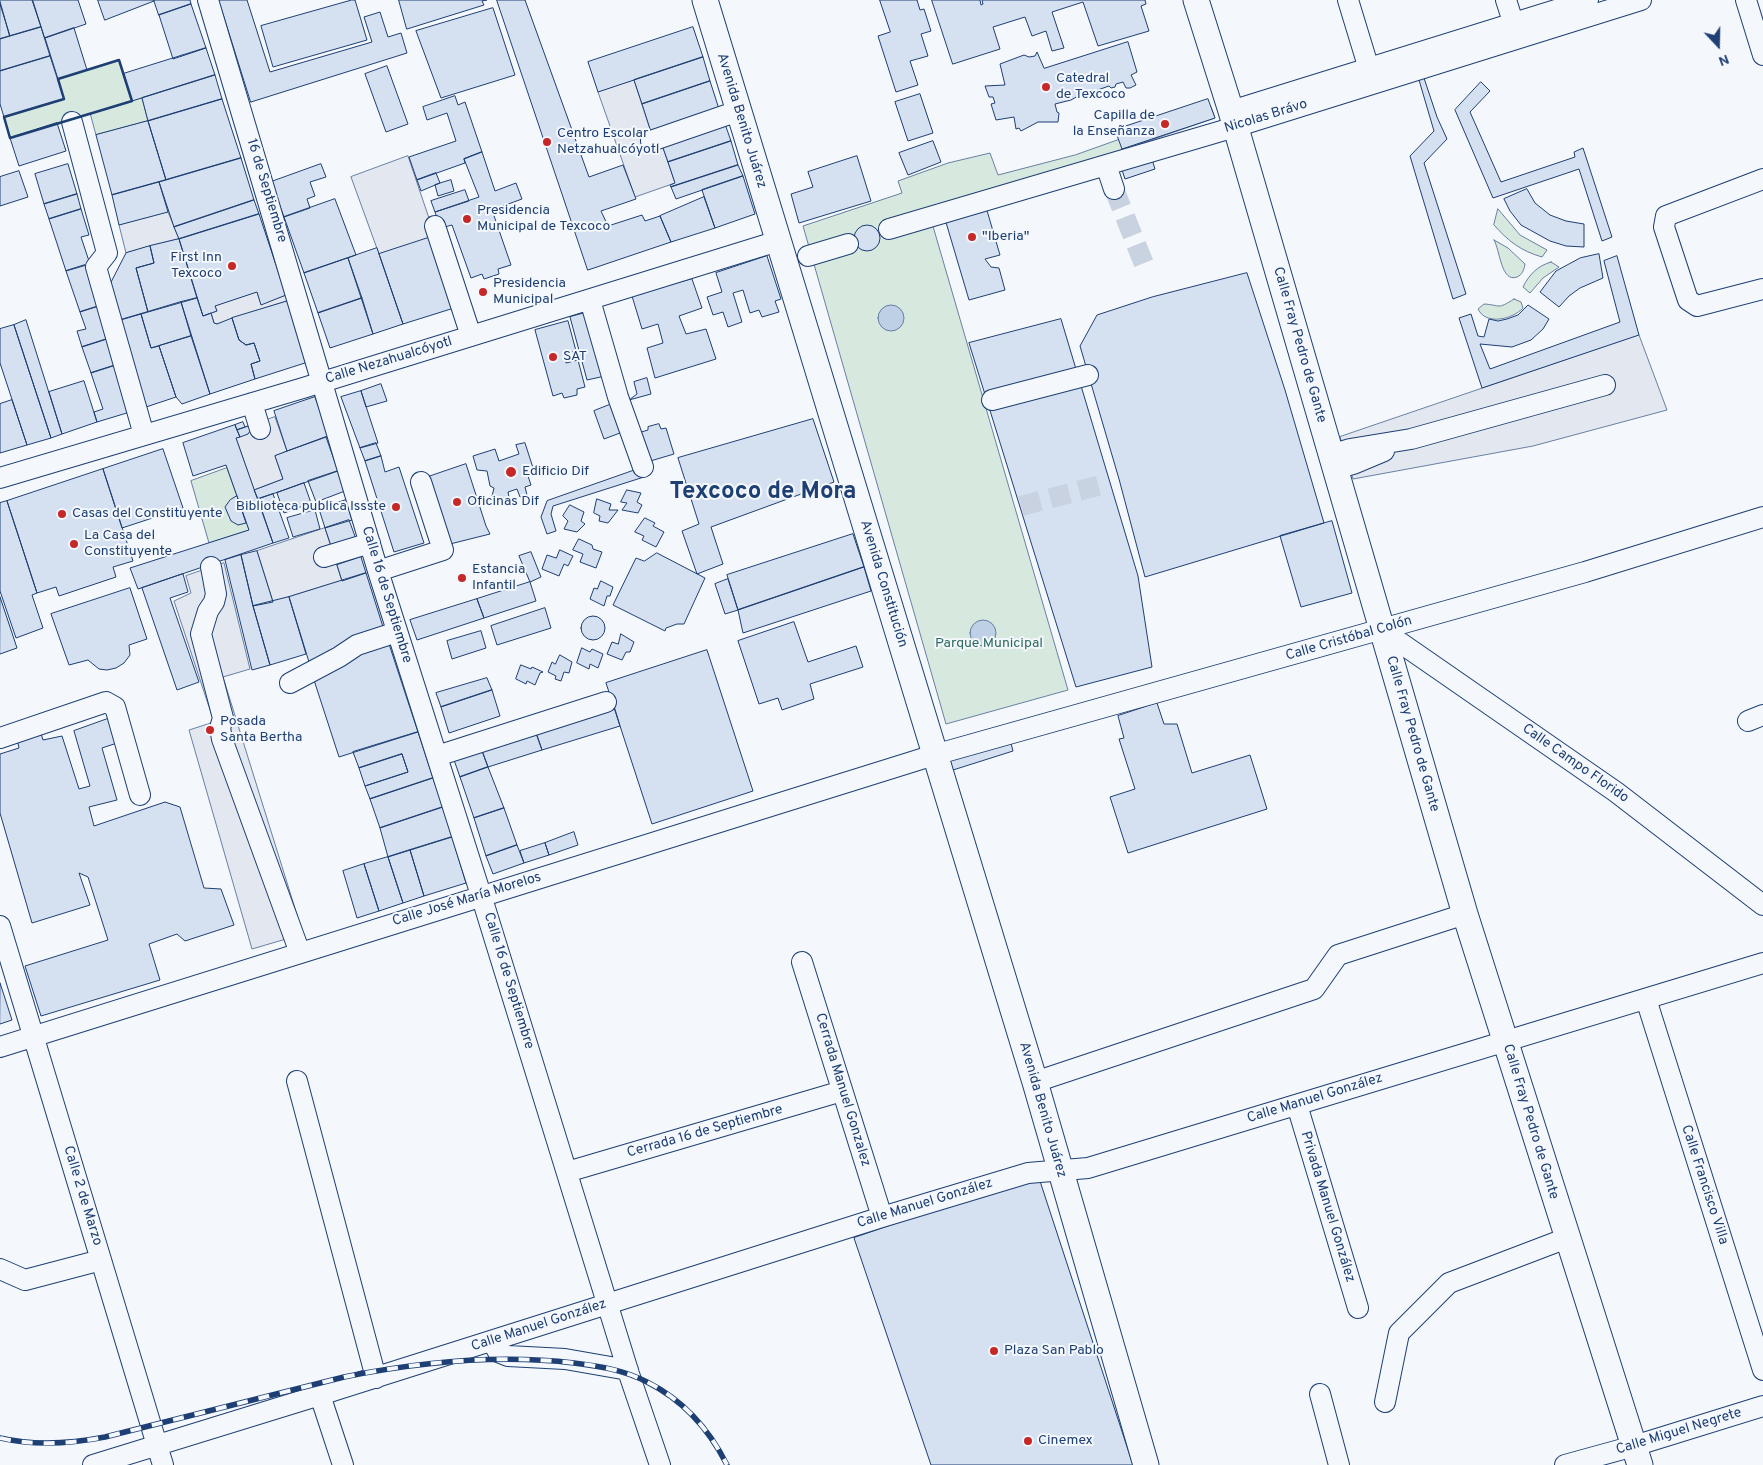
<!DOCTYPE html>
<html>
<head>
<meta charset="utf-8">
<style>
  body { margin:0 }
  #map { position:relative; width:1763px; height:1465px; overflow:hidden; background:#f4f7fb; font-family:Overpass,sans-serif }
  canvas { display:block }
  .north { position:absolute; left:1693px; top:20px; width:50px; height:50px; -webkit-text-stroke:4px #f4f7fb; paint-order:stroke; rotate:159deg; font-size:14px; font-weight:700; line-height:20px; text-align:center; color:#1d3f73 }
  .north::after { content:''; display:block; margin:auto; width:18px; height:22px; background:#1d3f73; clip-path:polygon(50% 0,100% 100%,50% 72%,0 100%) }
</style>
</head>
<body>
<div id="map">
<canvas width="1763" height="1465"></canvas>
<div class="north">N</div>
</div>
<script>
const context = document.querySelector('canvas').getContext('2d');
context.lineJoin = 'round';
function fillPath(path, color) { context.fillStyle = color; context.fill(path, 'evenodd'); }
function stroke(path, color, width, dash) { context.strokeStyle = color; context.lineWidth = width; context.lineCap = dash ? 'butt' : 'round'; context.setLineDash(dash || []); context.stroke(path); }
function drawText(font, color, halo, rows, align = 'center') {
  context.font = font + ' Overpass,sans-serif'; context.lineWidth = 4; context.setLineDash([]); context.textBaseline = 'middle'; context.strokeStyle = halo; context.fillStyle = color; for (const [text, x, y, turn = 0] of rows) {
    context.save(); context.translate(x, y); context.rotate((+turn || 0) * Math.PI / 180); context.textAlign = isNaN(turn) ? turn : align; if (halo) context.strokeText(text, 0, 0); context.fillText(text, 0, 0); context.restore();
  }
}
const green = new Path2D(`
  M119,60L131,100L142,98L148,121L96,135L90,113L10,138L4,117L64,99L58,79Z
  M1211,107L1215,118L930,216L1068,690L946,724L803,226L902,193L898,181L948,163L990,153L998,175L1075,155Z
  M1498,209L1520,235L1547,250L1542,257C1521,251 1508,241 1494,225Z
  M1494,240L1508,248L1525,264C1524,270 1522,275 1517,277C1501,283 1500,250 1494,240Z
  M1551,262L1559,267L1543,278L1530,293L1523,287C1529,275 1537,266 1551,262Z
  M1514,299L1521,302L1523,308C1513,319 1486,326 1478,309L1484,304C1501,305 1497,310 1514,299Z
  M227,468L249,530L209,543L191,481Z`);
fillPath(green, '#d7e8df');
stroke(green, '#687fa3', 1);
const parking = new Path2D(`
  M634,80L651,132L657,130L675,183L635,197L598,92Z
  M408,156L459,307L379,254L351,177Z
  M168,212L179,239L126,253L119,225Z
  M257,292L261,304L286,295L288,301L217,324L214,323L211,313L217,311L215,306Z
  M1639,335L1667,410L1533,446L1353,479L1340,437Z
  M275,417L287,451L275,456L283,479L254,490L236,438L240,437L237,430Z
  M325,528L342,581L273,602L257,551Z
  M224,563L250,669L223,677L303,934L252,949L189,730L214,722L174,601L191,593L186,576Z`);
fillPath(parking, '#e3e8f0');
stroke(parking, '#687fa3', 1);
const water = new Path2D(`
  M878 318a13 13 0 1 1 26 0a13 13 0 1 1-26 0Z
  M970 633a13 13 0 1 1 26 0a13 13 0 1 1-26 0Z`);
fillPath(water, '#bed0e5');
stroke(water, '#687fa3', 1);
const building = new Path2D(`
  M0,0H32L41,27L10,36Z
  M33,0H78L86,24L45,38Z
  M98,0H154V1L105,20Z
  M154,0H190L191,4L159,15Z
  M219,0H247L270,72L372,42L364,17L380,12L388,37L401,33L407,53L251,102Z
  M352,0H355L367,40L273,67L261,26Z
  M399,0H487L482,1L484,5L407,29Z
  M497,0H525L589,177L623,165L636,199L601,211L608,226L642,215L645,221L660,216L671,242L588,270Z
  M880,0H917L920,10L924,9L931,31L921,34L928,56L910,61L918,85L896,92L878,36L890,32Z
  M932,0H980L981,5L983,4L982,0H1145L1146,4L1141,6L1149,31L1098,46L1083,2L1052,12L1064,48L1052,51L1046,31L1032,36L1025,17L993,27L1000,49L953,64Z
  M0,4L10,36L0,39Z
  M191,4L206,48L173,59L159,15Z
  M493,8L515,75L441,98L416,31Z
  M41,27L50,56L0,71V39Z
  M693,27L703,57L598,92L588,62Z
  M74,28L87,70L58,79L45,38Z
  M1128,42L1137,72L1131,75L1136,85L1130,88H1126L1123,82L1116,84L1115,87L1111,88L1109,86L1092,92V95L1090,93L1080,95L1071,100L1055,104L1057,112L1059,113L1058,122H1038L1021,131L1019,128L1016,129L1014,117L996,120L991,104L995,103L993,97H989L985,86L1005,85L1000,64L1024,55L1029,57L1035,56L1037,52L1044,68Z
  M206,48L215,75L132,101L123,74Z
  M50,56L64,99L4,117L0,104V71Z
  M703,57L710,81L642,104L634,80Z
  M387,66L408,124L386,132L365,74Z
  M215,75L222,99L148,121L142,98Z
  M1424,78L1437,117L1447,139L1424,163L1466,294L1453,299L1410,156L1434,131L1419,80Z
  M710,81L719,109L651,132L642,104Z
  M1481,82L1490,91L1470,112L1501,182L1575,157L1574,152L1583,148L1612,237L1602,241L1579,169L1493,198L1455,110Z
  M920,94L933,133L908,141L895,102Z
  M455,96L458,105L465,102L482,152L464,159L465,163L417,180L409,157L456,141L447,113L427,120L423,107Z
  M222,99L241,158L166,180L148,121Z
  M1208,99L1215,118L1122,149L1115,130Z
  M148,121L166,180L112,195L96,135Z
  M57,123L66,151L19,166L10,138Z
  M725,124L731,141L668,162L662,145Z
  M731,141L738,165L671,187L670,185L675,183L668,162Z
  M933,141L941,162L908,175L899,153Z
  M482,152L495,191L516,183L522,199L492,210L511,265L498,269L499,274L484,279L482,274L471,278L452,225L441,228L435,212L479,197L464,159Z
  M1150,153L1155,169L1125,179L1120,164Z
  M857,156L871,201L799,223L791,194L813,187L808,172Z
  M241,158L254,200L174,227L159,182Z
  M68,164L77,194L44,204L35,174Z
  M321,164L326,177L310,182L315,196L307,199L310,208L284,217L271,182Z
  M738,165L743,176L676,199L671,187Z
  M19,171L28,197L0,206V177Z
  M436,173L440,183L421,191L417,180Z
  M743,176L755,214L715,228L702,190Z
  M451,180L454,191L438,196L435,185Z
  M159,182L168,212L119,225L112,195Z
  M1527,189L1535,203L1550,215L1566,221L1584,224V247L1566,246L1550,241L1521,225L1510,211L1504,199Z
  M465,190L469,201L435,212L431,201Z
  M77,194L81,209L49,219L44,204Z
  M704,197L715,228L671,242L660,216Z
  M335,199L356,255L304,273L284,217Z
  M254,200L259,214L179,239L174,227Z
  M986,207L1000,255L985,259L991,267L999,268L1005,290L969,300L945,219Z
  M81,209L89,235L81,237L90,264L66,271L49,219Z
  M259,214L286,295L261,305L257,292L215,306L217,311L203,316L179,239Z
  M854 238a13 13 0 1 1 26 0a13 13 0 1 1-26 0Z
  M431,237L454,308L403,324L379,254Z
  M179,239L197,298L148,312L136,268L154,263L150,246Z
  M150,246L154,263L136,268L148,312L117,321L108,288L126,253Z
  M377,248L403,324L373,334L348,258Z
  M1599,254L1603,278L1580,288L1569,296L1559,307L1540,292L1556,271L1580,258Z
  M767,256L781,299L775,301L779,312L762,317L759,310L750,313L743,290L733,293L742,322L728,327L723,312L713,315L707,297L722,292L716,273Z
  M1617,256L1639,335L1482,388L1459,318L1471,314L1478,336L1484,337L1489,319L1498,321L1507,319L1518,315L1528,305L1549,319L1543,329L1531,340L1512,347L1480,344L1490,369L1620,322L1604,261Z
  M348,258L362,298L318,313L304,273Z
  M85,265L99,306L80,312L66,271Z
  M1247,273L1285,390L1324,523L1145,577L1119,479L1080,346L1097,315L1152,297Z
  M692,279L702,308L679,316L686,334L706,329L716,359L655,378L647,348L663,343L658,324L642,329L632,296Z
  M197,298L203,316L211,313L214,323L217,324L232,318L239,340L246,345L254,343L260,361L251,364L255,379L210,394L181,302Z
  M362,298L373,334L330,348L318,313Z
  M288,301L308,362L255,379L251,364L260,361L254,343L246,345L239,340L232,318Z
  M181,302L191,336L151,348L141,314Z
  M99,306L107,339L82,347L77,331L86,329L80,312Z
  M589,312L605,376L587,380L570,317Z
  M141,314L151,348L159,346L176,397L146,407L117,321Z
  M1061,319L1138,576L1152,667L1076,687L969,343Z
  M26,320L62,434L51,438L14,325Z
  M568,321L576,351L564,354L566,363L578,360L585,387L577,389V395L564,398L562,393L553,396L535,330Z
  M14,325L51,438L27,445L0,363V329Z
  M191,336L210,394L182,404L176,397L159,346Z
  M107,339L116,365L91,373L82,347Z
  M116,365L130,412L97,422L94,412L103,409L91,373Z
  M647,378L651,394L629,400L637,394L634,382Z
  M84,381L97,422L62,434L49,392Z
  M381,384L387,401L366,407L361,391Z
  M361,391L378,443L360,448L341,397Z
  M315,397L329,436L287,451L274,411Z
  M12,400L27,445L0,453V404Z
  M617,402L628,430L604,439L594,411Z
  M813,419L834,482L711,527L723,564L697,574L682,531L699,524L678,458Z
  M243,422L245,427L237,430L235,425Z
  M659,424L661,429L666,428L674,454L647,462L638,433L648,430V427Z
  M235,425L240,437L236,438L273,543L138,589L130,568L249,530L226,465L193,476L183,443Z
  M250,426V431L248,434L240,437L237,430Z
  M326,437L338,471L258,499L254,490L283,479L275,456Z
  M376,443L381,456L365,461L360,448Z
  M525,443L535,474L528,476L531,485L525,487L527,495L520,497L517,489L508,492L509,497L503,499L502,503L496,505L492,496L494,488L490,486L487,471L477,470L473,456L495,449L499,461L519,454L516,445Z
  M163,449L183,508L122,528L103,469Z
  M381,456L385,472L399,467L424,543L394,552L365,461Z
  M466,464L486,526L490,534L450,544L428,477Z
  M641,468L644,477L553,506L551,514L556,531L547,534L541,517L547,501Z
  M103,469L133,561L113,567L116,577L59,596L56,587L37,593L7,501Z
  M338,471L345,491L316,502L308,481Z
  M304,483L311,503L284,513L277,493Z
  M627,490L641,493L637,502L642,505L638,513L622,510L627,503L621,502Z
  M273,494L289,538L273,543L258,499Z
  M237,496L246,523L238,525L231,521L225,507L230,500Z
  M597,499L611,504L609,510H618L608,523L599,521L600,516L594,513Z
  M346,500L352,520L325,528L319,509Z
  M7,501L37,593L32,595L43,628L16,638L0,591V503Z
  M570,505L584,512L581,521L585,524L577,532L564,529L568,521L563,516Z
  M315,510L320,529L293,537L287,518Z
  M645,518L655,523L653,526L664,532L656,547L642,540L644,536L635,532Z
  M349,520L356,539L331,546L325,528Z
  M1332,521L1352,593L1301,607L1280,536Z
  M853,534L864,567L738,610L727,575Z
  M579,539L592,545L593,549L602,552L596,568L580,562L583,554L573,550Z
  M560,550L573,556L568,566L564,564L559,576L542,569L547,555L556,558Z
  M257,551L273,602L253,606L241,555Z
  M531,552L541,577L530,582L519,556Z
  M657,553L705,578L684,624H677L666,628L665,631L613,605L636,558L644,561Z
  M241,555L253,606L270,665L252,670L225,560Z
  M361,557L366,573L342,581L337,565Z
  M864,567L871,591L743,633L738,610Z
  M366,573L384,630L309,662L289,597Z
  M183,574L188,592L170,598L199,682L177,690L142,588Z
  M728,579L738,610L725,614L715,584Z
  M601,581L613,587L610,596H607L604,606L590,599L594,588L597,589Z
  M530,582L536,601L484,618L477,599Z
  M130,588L147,639L129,645L130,655L124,663L116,668L107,670L99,669L88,660L69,665L51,614Z
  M0,597L17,648L0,654Z
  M289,597L306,654L270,665L253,606Z
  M477,599L484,618L417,640L410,620Z
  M545,608L551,628L497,645L491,626Z
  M581 628a12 12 0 1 1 24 0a12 12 0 1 1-24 0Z
  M794,622L808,662L856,646L863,667L810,684L814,699L782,710L778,698L759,704L738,641Z
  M481,631L486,648L452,659L447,641Z
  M621,634L634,642L630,652H626L622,660L607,654L612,642L618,644Z
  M388,641L418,732L339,757L312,674Z
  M582,648L590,652L592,649L603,654L598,668L590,664L589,669L577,663Z
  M707,650L753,791L652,824L606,683Z
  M560,655L572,662L569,673L564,672L561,681L555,679L556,676L548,672L552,662L555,664Z
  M521,665L531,669L532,667L543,672L540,673L535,685L527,681L526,684L516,679Z
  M487,678L492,690L441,707L436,693Z
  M492,690L500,716L449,733L441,707Z
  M1157,703L1164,724H1177L1192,773L1250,755L1267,809L1128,853L1110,797L1135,789L1119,739L1124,738L1118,716Z
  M614,706L620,726L542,750L535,730Z
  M113,717L120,742L102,748L117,800L89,807L94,826L165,802L180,807L204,888L221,889L234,925L185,941L177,934L149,944L160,980L41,1016L25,966L108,940L88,877L79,873L90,905L32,923L0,813V754L19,748L16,734L39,727L43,740L62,736L79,789L90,786L74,731Z
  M535,730L542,750L488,767L481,748Z
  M418,732L433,778L370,799L365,786L408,772L402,754L359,768L353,752Z
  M1009,736L1013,751L953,770L946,758Z
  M481,748L488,767L460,777L453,757Z
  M402,754L408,772L365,786L359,768Z
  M488,767L504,808L474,818L460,777Z
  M433,778L443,807L380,828L370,799Z
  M443,807L452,837L388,857L380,828Z
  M504,808L517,845L486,856L474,818Z
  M574,832L578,845L549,855L545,843Z
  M452,837L466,883L424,896L410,850Z
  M545,843L549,855L524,863L520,851Z
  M517,845L524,863L493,874L486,856Z
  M410,850L424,896L403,903L388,857Z
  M388,857L403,903L379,911L364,864Z
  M364,864L379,911L357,918L343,871Z
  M0,983L12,1020L0,1024Z
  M1038,1175L1133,1465H931L854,1238Z`);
fillPath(building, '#d5e0f0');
stroke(building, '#1d3f73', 1);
stroke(new Path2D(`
  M1114,189L1146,269
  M1021,506L1105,484`), '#c9d2e0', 20, [20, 10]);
const minor = new Path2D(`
  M208,0L378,571L481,895L629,1374L660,1465
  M1348,0L1369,69
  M1506,0L1514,25
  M1746,0L1763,55
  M1231,111L1588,0
  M72,122L107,253L96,267L144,435
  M651,141L738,111
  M1106,165L1114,189
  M1763,179L1666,216L1664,227L1688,300L1697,306L1763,289
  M435,226L471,336
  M889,229L1235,127L1641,0
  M808,256L848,244
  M590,300L618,397L643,467
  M992,400L1088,375
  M252,403L260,429
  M1331,455L1350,449L1411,439L1605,385
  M1336,469L1353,464L1384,451
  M0,478L303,388L778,241
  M324,557L370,543
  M211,567L216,594L214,602L208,611L201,634L223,718L220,728L222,739L300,953
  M378,571L443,550L421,482
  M1382,630L1616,792L1763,905
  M290,683L339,657L357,645L397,632
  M1748,721L1763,715
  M0,738L106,702L115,707L140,795
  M437,756L606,702
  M0,926L163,1465
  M802,962L882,1217
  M1646,999L1763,1370
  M0,1047L934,755L1585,572L1763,517
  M297,1081L376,1378
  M1035,1082L1314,989L1338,955L1465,914
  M1297,1105L1358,1308
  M567,1172L842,1091
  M0,1269L25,1280L101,1260
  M492,1341L498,1352L508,1356L565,1359L628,1370
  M1320,1394L1339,1465
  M320,1395L343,1465
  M1385,1402L1399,1333L1449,1283L1567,1238
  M93,1465L320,1395L882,1217L1028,1173L1088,1168L1763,963
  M1565,1465L1634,1446L1763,1406`);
const major = new Path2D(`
  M705,0L1035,1082L1146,1465
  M1196,0L1231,111L1465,914L1640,1465`);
stroke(minor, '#1d3f73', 22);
stroke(major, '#1d3f73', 27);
stroke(minor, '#f4f7fb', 20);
stroke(major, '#f4f7fb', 25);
const rail = new Path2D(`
  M0,1438C35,1446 69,1444 105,1437L344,1377C419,1362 497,1354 574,1363C599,1366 624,1370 647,1382C683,1400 709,1429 727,1465`);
stroke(rail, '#1d3f73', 5.5);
stroke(rail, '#f4f7fb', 4, [11]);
stroke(new Path2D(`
  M119,60L132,101L10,138L4,117L64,99L58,79Z`), '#1d3f73', 2.5);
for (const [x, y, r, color] of [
  [1046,87,5,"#c62828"],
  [1165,124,5,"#c62828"],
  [547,142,5,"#c62828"],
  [467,219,5,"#c62828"],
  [972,237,5,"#c62828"],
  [232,266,5,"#c62828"],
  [483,292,5,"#c62828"],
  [553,357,5,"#c62828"],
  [511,472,6,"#c62828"],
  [457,502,5,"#c62828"],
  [396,507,5,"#c62828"],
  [62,514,5,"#c62828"],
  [74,544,5,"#c62828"],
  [462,578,5,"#c62828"],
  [210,730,5,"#c62828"],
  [994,1351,5,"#c62828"],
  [1028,1441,5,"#c62828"]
]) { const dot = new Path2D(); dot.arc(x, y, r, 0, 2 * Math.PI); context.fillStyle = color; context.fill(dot); stroke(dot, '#f4f7fb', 2); }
drawText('14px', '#1d3f73', '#f4f7fb', [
  ["Catedral",1056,79],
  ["de Texcoco",1056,95],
  ["Capilla de",1155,116,"right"],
  ["la Enseñanza",1155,132,"right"],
  ["Centro Escolar",557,134],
  ["Netzahualcóyotl",557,150],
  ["Presidencia",477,211],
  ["Municipal de Texcoco",477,227],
  ["\"Iberia\"",982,237],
  ["First Inn",222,258,"right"],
  ["Texcoco",222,274,"right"],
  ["Presidencia",493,284],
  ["Municipal",493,300],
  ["SAT",563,357],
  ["Edificio Dif",522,472],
  ["Oficinas Dif",467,502],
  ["Biblioteca publica Issste",386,507,"right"],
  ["Casas del Constituyente",72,514],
  ["La Casa del",84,536],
  ["Constituyente",84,552],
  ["Estancia",472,570],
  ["Infantil",472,586],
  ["Posada",220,722],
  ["Santa Bertha",220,738],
  ["Plaza San Pablo",1004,1351],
  ["Cinemex",1038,1441]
], 'left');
drawText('14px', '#1d3f73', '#f4f7fb', [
  ["Nicolas Brávo",1266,117,-17],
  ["Avenida Benito Juárez",741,121,73],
  ["16 de Septiembre",266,191,73],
  ["Calle Fray Pedro de Gante",1299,345,74],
  ["Calle Nezahualcóyotl",389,361,-17],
  ["Avenida Constitución",883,584,73],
  ["Calle 16 de Septiembre",386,595,73],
  ["Calle Cristóbal Colón",1349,639,-16],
  ["Calle Fray Pedro de Gante",1412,734,74],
  ["Calle Campo Florido",1575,764,35],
  ["Calle José María Morelos",467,900,-17],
  ["Calle 16 de Septiembre",508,981,73],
  ["Cerrada Manuel Gonzalez",842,1090,73],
  ["Calle Manuel González",1315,1099,-17],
  ["Avenida Benito Juárez",1042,1110,74],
  ["Calle Fray Pedro de Gante",1530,1122,73],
  ["Cerrada 16 de Septiembre",705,1132,-16],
  ["Calle Francisco Villa",1704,1185,72],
  ["Calle 2 de Marzo",82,1196,73],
  ["Calle Manuel González",925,1204,-17],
  ["Privada Manuel González",1327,1207,73],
  ["Calle Manuel González",539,1326,-18],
  ["Calle Miguel Negrete",1679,1432,-17]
]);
drawText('14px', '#2c6c60', '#f4f7fb', [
  ["Parque Municipal",989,644]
]);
drawText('bold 24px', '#1d3f73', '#f4f7fb', [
  ["Texcoco de Mora",763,493]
]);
</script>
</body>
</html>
